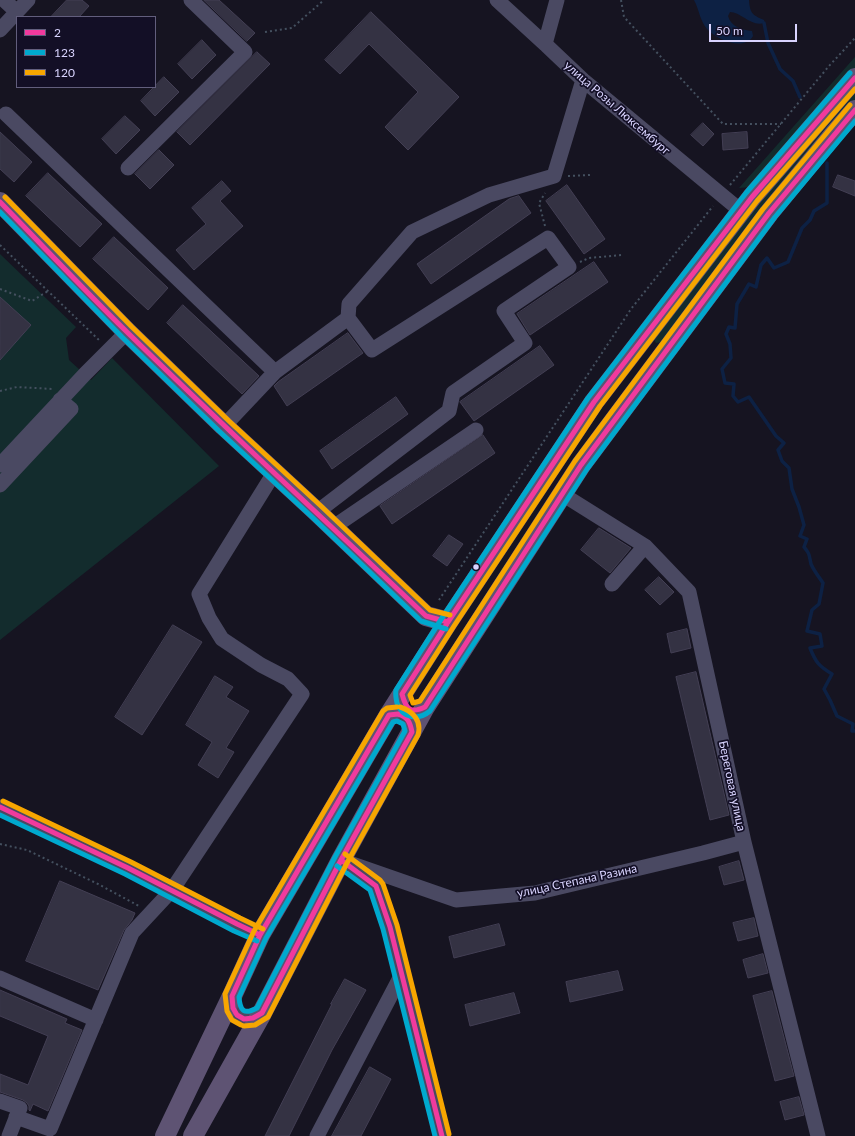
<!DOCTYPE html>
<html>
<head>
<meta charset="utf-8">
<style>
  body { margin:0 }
  #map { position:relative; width:855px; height:1136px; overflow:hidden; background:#161421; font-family:Lato,sans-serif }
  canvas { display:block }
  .legend { position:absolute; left:16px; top:16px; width:140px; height:72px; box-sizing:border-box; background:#130f26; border:1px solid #625e7d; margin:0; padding:5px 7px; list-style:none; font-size:12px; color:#d9d4ff }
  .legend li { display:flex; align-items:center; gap:8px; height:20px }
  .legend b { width:20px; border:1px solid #625e7d }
  .scale { position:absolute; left:709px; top:24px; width:88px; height:18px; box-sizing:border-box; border:2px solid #d9d4ff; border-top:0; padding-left:5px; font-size:12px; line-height:14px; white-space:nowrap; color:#d9d4ff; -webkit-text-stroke:3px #130f26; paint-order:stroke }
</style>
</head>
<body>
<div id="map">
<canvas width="855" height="1136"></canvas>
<ul class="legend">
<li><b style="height:5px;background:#f13a9d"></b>2</li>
<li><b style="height:5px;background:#00a9ce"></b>123</li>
<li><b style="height:5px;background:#f7a600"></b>120</li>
</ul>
<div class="scale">50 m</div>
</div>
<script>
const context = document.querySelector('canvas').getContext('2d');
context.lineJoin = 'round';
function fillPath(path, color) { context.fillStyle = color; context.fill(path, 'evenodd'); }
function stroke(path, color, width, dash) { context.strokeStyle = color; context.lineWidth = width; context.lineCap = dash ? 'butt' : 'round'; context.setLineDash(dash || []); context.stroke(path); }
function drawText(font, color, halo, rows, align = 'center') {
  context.font = font + ' Lato,sans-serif'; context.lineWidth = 3.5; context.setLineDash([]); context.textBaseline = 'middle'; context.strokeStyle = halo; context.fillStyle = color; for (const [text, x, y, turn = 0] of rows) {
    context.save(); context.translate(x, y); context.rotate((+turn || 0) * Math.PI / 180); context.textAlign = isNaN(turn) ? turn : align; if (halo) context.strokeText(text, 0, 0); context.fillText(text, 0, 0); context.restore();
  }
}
fillPath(new Path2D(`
  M855,57V71L751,187L739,188Z
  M855,89V106L662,342L656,343L653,337L811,139Z
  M0,254L76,327L66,338L69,360L91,380L112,358L219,466L0,640Z`), '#132c2d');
fillPath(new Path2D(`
  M694,0H749C750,13 752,15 764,20V23C751,27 741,12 730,12L728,16C731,27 742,30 752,31L753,36C744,52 716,39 707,29C700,21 699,9 694,0Z`), '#0d2144');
stroke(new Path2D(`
  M764,23L768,43L780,69L793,81L800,97
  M827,163V203L814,211L810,220L802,228L788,262L774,268L767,258L761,265L756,287L749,284L737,304L735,328L729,327L726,334L730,344L731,358L722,369L725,383L734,384L733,396L738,402L749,397L776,436L784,443L778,450L782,461L789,468L792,489L799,507L804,525L800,536L807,539L804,547C810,554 809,555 811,564C814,571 819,577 823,583L819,604L812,610L807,631L820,634L822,646L810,648C816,663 819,666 832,674L824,689L830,700L837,716L853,724L852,731H855`), '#0d2144', 3.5);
const building = new Path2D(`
  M67,0H82L89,6L79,17H51Z
  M204,0H219L255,33L247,41Z
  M371,12L459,97L408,150L385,127L418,92L369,44L340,74L325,60Z
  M202,40L216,55L192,79L178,64Z
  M257,52L270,64L190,145L177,132Z
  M164,77L179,92L155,116L141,101Z
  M125,116L140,130L116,154L102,139Z
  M703,123L714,134L703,146L691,135Z
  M0,132L32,162L14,182L0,169Z
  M747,132L748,148L723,150L722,134Z
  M159,150L174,165L150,189L135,174Z
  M48,173L102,224L80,247L26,196Z
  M838,175L855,181V196L833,187Z
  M222,181L231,191L220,201L243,226L194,270L176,250L206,224L192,208Z
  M567,185L605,239L584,254L546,201Z
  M519,196L531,213L431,284L417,264L509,199Z
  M114,237L168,288L148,310L93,259Z
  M594,262L608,282L530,335L517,314Z
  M0,297L31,325L0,360Z
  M183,305L259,376L242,394L167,323Z
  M348,333L363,353L287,406L274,386L278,382Z
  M540,346L554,365L474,421L460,402Z
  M396,397L408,414L332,469L320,451Z
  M483,435L495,453L392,524L380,506Z
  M599,528L631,548L610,573L581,550Z
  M449,535L463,544L447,566L433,556Z
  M659,577L674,592L660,605L645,590Z
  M173,625L202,642L142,735L115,717Z
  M687,629L691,648L671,653L667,634Z
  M696,672L729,815L710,820L676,677Z
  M215,676L233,687L226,697L249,711L226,748L234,752L218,778L198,765L212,742L186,725Z
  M739,861L744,880L724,885L719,867Z
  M60,881L135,913L132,920L124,930L98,990L26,961Z
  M754,918L758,936L738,941L733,923Z
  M499,924L505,945L454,958L449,937Z
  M763,954L768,973L748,978L743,960Z
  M618,971L623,990L570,1002L566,982Z
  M345,979L366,990L332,1050L289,1136H265L332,1004H331Z
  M0,990L67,1019L65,1023L82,1030L48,1111L33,1104L30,1111L29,1110V1106L27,1103L23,1100L0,1092V1074L28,1085L48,1036L0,1016Z
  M772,991L794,1076L775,1081L753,996Z
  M514,993L520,1013L470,1026L465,1005Z
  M370,1067L391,1079L361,1136H332Z
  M799,1097L804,1115L785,1120L780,1102Z`);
fillPath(building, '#343243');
stroke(building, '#433f54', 1);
stroke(new Path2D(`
  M621,0L624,17L723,124H781
  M265,32L292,28L324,0
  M568,176L590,175
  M730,185L829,66L855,38
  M545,226L539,203L545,193
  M0,245L100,341
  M580,262L589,258L622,255
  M0,289L32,301L48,291
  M0,391L17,387L53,389
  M439,600L631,309L713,206
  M0,844L27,850L98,884L139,906`), '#44505f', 2, [2, 3]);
stroke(new Path2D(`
  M4,0L17,12
  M497,0L545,44L583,80L741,211
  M0,30L28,0
  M545,44L557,0
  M6,114L275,372
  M128,168L245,52L191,0
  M224,426L275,372L348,318L349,304L412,232L489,195L554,176L583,80
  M0,465L85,374L127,332
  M0,485L71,409L60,400
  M562,494L645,546L689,592L744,842L818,1136
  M317,512L449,411L453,393L525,343L504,311L569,267L548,238L372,350L348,318
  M332,528L476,430
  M612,584L645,546
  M389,715C405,713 410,714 412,732
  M0,807C57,833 114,861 170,889C200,904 229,922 260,935
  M341,860L456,900L535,893L703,853L744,842
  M355,870L376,886L390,927L442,1136
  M0,978L96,1020
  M232,996L233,1008L237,1015L244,1019L253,1018L262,1013
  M0,1101L20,1108L9,1136
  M16,1117L50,1129L132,933L172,890L302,694L288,679L261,665L222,639L209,618L199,594L274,473
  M317,1136L402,974`), '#4a4962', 15);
stroke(new Path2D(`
  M0,202L127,332L224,426L317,512L426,616L448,622
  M165,1136L232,996L260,935L389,715L448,622L594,402L752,197L855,78
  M193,1136L262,1013L341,860L425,707L581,465L769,213L834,134L855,110`), '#5e5373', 20);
stroke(new Path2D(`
  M855,78L752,197L594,402L448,622L402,694C406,709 410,714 425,707L581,465L769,213L855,110
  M0,202C43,246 85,291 129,334C226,429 327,522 426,616L448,622
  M398,714C408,717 410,722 412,732L341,860L262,1013L253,1018L244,1019L237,1015L233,1008L232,996L260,935L389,715Z
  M0,807L128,868L237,924L260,935
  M341,860L376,886L390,927L442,1136`), '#f13a9d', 5);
stroke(new Path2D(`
  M850,73L746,193L588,398L442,618L396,690C395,695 396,698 397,703C402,718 418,721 430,711L587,469L775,217L855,121
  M0,212L122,337L219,431L312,517L421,621L446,629
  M397,721L403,724L405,731L335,857L257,1008C244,1015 240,1011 239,997L266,938L393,722Z
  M0,815L125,874L234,931L257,941
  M337,866L370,890L383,929L435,1136`), '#00a9ce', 5);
stroke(new Path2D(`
  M850,105L763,209L575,461L420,701L413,703L410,695L454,626L600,406L757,201L855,89
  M5,197L132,327L229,421L322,507L430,610L450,615
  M397,707L387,708L383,711L254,931L225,994L227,1011L232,1020L241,1025L244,1026L255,1025L268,1017L347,863L418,735C422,721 413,711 400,707
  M3,801L131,862L240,918L263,929
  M345,854L380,880L383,884L397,925L449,1134`), '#f7a600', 5);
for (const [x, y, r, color] of [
  [476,567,3.5,"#d9d4ff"]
]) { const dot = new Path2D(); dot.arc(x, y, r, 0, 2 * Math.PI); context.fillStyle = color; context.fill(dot); stroke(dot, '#130f26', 1.5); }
drawText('12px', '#d9d4ff', '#130f26', [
  ["улица Розы Люксембург",617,108,41],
  ["Береговая улица",732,786,78],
  ["улица Степана Разина",577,881,-12]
]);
</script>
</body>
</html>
